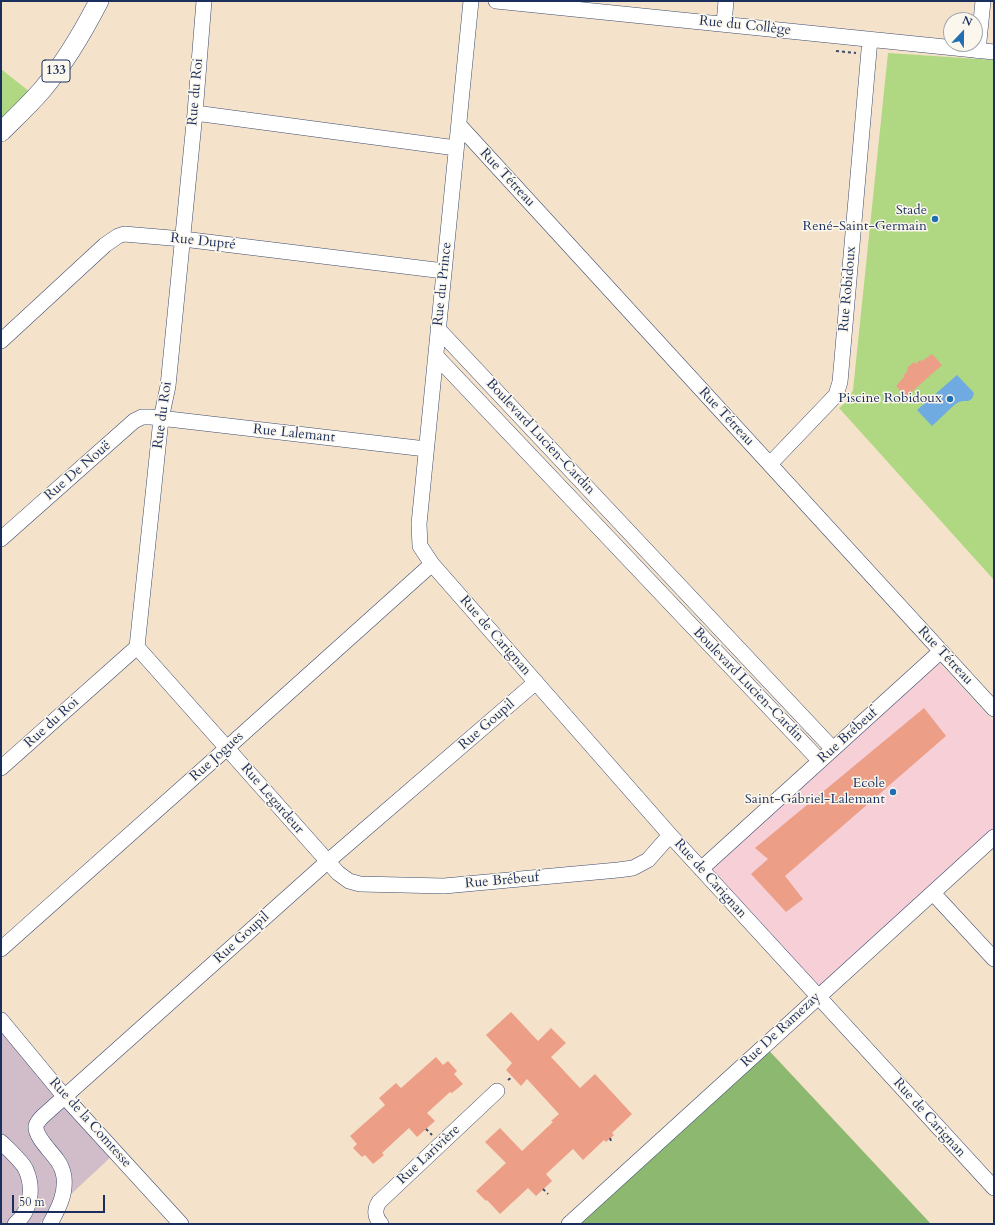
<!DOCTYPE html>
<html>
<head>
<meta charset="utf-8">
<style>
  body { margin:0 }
  #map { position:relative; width:995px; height:1225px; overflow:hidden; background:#f4e3ca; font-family:Cardo,serif }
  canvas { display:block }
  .frame { position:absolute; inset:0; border:2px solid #1b2f5e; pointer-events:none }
  .north { position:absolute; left:943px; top:12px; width:40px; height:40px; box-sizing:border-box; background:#fbf7ec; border:1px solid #a1a7b3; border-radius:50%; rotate:22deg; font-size:11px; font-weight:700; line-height:16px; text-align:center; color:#1b2f5e }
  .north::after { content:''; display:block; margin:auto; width:14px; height:18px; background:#1f6fb2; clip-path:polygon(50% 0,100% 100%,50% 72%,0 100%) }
  .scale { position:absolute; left:12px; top:1195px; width:93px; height:18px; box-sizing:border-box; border:2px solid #1b2f5e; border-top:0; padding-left:5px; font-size:12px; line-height:14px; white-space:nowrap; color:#1b2f5e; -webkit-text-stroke:3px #fbf7ec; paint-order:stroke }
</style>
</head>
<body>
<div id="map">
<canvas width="995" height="1225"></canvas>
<div class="frame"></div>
<div class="north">N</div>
<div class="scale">50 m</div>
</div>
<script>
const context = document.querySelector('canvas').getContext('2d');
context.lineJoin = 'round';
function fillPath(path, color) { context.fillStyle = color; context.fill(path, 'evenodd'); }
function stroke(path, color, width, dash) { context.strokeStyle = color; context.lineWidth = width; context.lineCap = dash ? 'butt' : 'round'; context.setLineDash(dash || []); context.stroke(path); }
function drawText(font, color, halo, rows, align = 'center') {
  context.font = font + ' Cardo,serif'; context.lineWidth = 3; context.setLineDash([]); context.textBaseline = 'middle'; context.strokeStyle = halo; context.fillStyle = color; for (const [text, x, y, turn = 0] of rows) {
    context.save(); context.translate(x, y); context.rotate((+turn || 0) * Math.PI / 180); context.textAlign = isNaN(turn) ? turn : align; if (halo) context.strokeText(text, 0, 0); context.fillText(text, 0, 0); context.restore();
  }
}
fillPath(new Path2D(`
  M936,659L994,722V832L818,991L705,870Z`), '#f6cfd7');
fillPath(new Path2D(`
  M1,1032L113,1155L39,1224H1Z`), '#d1bdc9');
fillPath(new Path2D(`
  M888,53L994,60V580L839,408L848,400L853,390Z
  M1,69L35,96L1,130Z`), '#b0d781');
fillPath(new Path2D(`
  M762,1043L931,1224H566Z`), '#8cb86f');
fillPath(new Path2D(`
  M957,375L974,393C971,405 966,399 959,402C955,403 937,422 932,426L917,410Z`), '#6fabe0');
fillPath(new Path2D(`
  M932,354L942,365L906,397L896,386L904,377V375L908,370L907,368L914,362L916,364L920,360L922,361Z
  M924,708L946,736L785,876L803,899L786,912L751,874L768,859L755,848Z
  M511,1012L538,1041L551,1028L566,1043L551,1057L580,1088L595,1074L632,1114L612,1133L614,1135L606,1142L604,1140L583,1160L573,1149L546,1174L552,1181L536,1196L528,1188L500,1214L487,1200L486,1201L476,1191L506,1163L485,1142L500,1128L522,1151L553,1122L551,1121L559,1114L527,1079L521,1086L506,1070L512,1063L486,1035Z
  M436,1057L443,1065L448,1061L457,1071L454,1074L463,1084L452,1093L450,1092L427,1113L435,1121L417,1137L409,1128L382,1153L384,1155L373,1164L365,1155L362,1157L353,1148L357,1144L350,1136L385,1105L379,1098L396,1083L401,1088Z`), '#ed9e87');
const minor = new Path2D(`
  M471,1L419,524L420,546L432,564L670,835L994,1188
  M496,1L994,52
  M724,24L726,1
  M978,51L983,1
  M195,113L456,148
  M459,125L994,709
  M438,329L833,749
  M1,341L105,245L118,236L124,234L183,239L444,271
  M436,356L820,761
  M770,464L836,395L840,382L870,39
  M1,539L134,421L142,417H151L426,449
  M137,647L338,873L349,881L360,884L444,886L618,870L633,868L648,860L670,835
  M1,768L137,647L161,419L168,386L195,113L204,1
  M701,869L941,651
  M933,893L994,959
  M1,949L227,748L432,564
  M1,1020L64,1096L181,1224
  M1,1142C7,1148 23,1162 26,1170C34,1188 31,1211 15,1224
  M50,1224C58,1209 66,1195 64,1177C63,1171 61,1165 57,1160C51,1151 35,1137 36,1126C37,1122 40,1119 43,1116L327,862L536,682
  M381,1224C375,1217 374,1210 379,1202L497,1091
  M569,1224L994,837`);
const major = new Path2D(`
  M1,132C15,118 29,105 42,90C65,63 83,32 99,1`);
stroke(minor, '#3c4a6e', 16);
stroke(major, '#3c4a6e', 20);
stroke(new Path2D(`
  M836,51L856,53
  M508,1080L512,1077
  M426,1129L432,1135
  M610,1138L611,1141
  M543,1189L548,1194`), '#3c4a6e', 2, [3, 3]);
stroke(minor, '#fff', 15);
stroke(major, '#fff', 19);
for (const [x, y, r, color] of [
  [935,219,4,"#1f6fb2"],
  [950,399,4,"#1f6fb2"],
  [893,792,4,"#1f6fb2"]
]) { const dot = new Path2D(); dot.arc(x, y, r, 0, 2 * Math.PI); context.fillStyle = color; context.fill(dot); stroke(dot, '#fbf7ec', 1.5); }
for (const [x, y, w] of [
  [56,71,28]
]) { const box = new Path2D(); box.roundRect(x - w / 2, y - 11, w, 22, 3); context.fillStyle = '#fbf7ec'; context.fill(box); stroke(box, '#1b2f5e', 1); }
drawText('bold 13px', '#1b2f5e', null, [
  ["133",56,71]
]);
drawText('14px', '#1b2f5e', '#fbf7ec', [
  ["Rue du Collège",745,26,6],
  ["Rue du Roi",196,92,-85],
  ["Rue Tétreau",507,178,47],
  ["Rue Dupré",203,242,6],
  ["Rue du Prince",443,284,-84],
  ["Rue Robidoux",848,289,-85],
  ["Rue du Roi",163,415,-82],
  ["Rue Tétreau",726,417,47],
  ["Rue Lalemant",294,434,6],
  ["Boulevard Lucien-Cardin",540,437,47],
  ["Rue De Nouë",78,471,-41],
  ["Rue de Carignan",495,636,49],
  ["Rue Tétreau",945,656,47],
  ["Boulevard Lucien-Cardin",748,685,46],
  ["Rue du Roi",52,723,-42],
  ["Rue Goupil",487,725,-41],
  ["Rue Brébeuf",848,736,-42],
  ["Rue Jogues",217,757,-42],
  ["Rue Legardeur",272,799,49],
  ["Rue de Carignan",710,879,48],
  ["Rue Brébeuf",502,881,-5],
  ["Rue Goupil",242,938,-42],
  ["Rue De Ramezay",781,1030,-43],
  ["Rue de Carignan",929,1118,48],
  ["Rue de la Comtesse",90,1123,48],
  ["Rue Larivière",429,1155,-43]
]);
drawText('14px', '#1b2f5e', '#fbf7ec', [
  ["Stade",927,211],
  ["René-Saint-Germain",927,227],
  ["Piscine Robidoux",942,399],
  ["Ecole",885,784],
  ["Saint-Gabriel-Lalemant",885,800]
], 'right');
</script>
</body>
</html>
